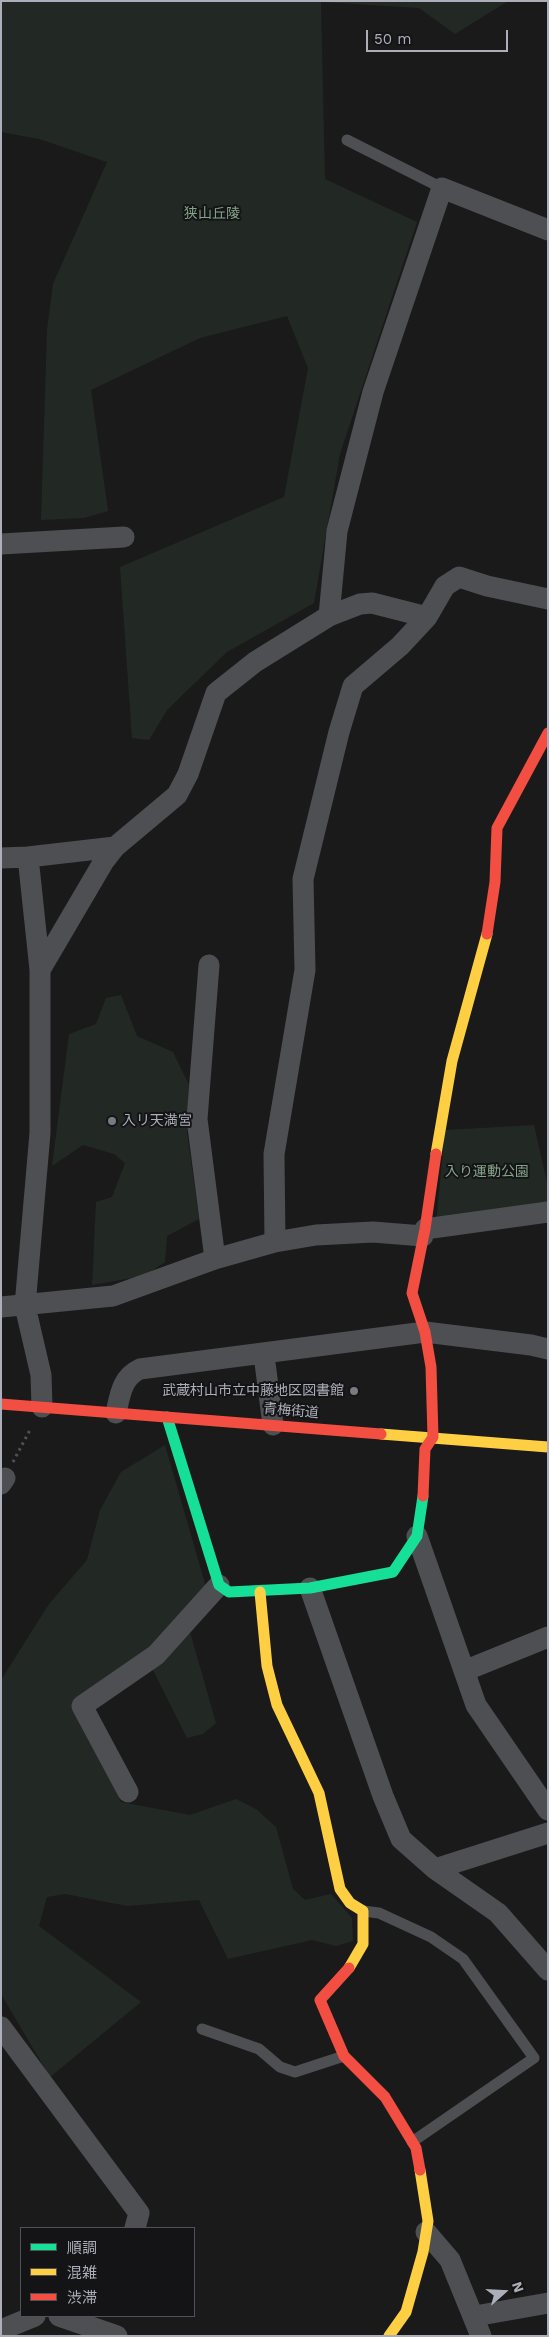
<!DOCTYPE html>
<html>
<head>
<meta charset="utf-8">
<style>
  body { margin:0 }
  #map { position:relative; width:549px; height:2337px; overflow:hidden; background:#1a1a1a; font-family:"Work Sans","Noto Sans JP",sans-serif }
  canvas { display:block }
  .frame { position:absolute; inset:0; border:2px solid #acafba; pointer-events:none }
  .legend { position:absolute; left:20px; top:2227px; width:175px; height:90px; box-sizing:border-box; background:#141416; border:1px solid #515258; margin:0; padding:6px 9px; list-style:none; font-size:15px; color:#acafba }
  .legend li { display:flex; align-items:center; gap:10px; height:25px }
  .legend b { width:25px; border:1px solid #515258 }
  .north { position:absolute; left:479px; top:2267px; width:50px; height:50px; -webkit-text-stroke:4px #141416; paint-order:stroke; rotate:71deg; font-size:14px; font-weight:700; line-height:20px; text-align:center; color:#acafba }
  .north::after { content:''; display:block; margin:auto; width:18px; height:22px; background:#acafba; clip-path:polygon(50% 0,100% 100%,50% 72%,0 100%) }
  .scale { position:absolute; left:366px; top:30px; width:142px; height:22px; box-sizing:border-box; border:2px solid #acafba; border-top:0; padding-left:6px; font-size:15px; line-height:18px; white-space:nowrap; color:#acafba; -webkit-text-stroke:4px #141416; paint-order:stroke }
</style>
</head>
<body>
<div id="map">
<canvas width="549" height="2337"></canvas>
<div class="frame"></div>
<ul class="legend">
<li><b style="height:6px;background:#16e098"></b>順調</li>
<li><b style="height:6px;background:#ffcf43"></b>混雑</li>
<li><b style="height:6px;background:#f24e42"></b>渋滞</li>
</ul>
<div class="north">N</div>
<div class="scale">50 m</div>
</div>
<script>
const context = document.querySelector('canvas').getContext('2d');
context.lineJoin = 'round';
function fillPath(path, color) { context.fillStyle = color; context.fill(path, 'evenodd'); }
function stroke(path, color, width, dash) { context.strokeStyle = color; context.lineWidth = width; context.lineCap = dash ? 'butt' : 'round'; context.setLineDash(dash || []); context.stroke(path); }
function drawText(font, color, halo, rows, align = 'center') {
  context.font = font + ' "Work Sans","Noto Sans JP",sans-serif'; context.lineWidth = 4; context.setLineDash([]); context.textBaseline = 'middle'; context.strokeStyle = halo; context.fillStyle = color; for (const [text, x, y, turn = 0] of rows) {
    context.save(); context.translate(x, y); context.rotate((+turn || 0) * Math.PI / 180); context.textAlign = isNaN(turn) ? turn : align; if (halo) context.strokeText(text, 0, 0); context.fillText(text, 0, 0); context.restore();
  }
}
fillPath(new Path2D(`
  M1,1H508L455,34L419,8L321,2L325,179L417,222L340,454L314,603L227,652L167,710L149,740L132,738L120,567L284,497L308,368L287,316L200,338L91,390L108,511L84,518L41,520L47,330L53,284L107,162L39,139L1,132Z
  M121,995L137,1036L173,1052L189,1085L187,1132L199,1219L167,1236L165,1262L144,1276L92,1285L96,1202L112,1197L125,1163L114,1154L83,1145L52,1166L69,1034L96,1024L106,998Z
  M534,1125L548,1187V1207L436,1224L445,1130Z
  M165,1445L206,1587L184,1611L216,1723L203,1734L187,1738L144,1652L74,1705L121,1802L190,1815L236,1799L256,1809L276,1827L293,1889L305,1900L331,1894L352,1918L353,1941L336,1946L312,1940L228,1959L199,1900L127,1906L65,1894L47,1897L39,1926L141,2002L50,2077L1,1994V1680L49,1604L87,1560L100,1510L121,1472Z`), '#222924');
stroke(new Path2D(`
  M13,1462L31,1428`), '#505154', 3, [2.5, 4]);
stroke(new Path2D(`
  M347,140L442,188
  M363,1911L379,1913L431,1937L463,1959L534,2058L412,2142
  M202,2029L259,2049L280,2067L295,2072L344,2056`), '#4e4f53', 11);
stroke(new Path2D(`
  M1,544L124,537
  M329,616L337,531L373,392L442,188L548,230
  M28,857L40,970V1133L25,1306L41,1375L42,1407
  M1,858L28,857L115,847
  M209,965L197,1119L215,1259
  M40,970L104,861L115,847L177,795L188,774L216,693L255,662L329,616L360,604L372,603L427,617
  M425,1229L548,1212
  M275,1242L274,1154L305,970L303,879L339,732L353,686L400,646L427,617L445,586L459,577L487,586L548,599
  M1,1307L113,1296L215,1259L275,1242L316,1235L373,1232L423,1236
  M264,1355L273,1425
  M116,1413C120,1395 122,1377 140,1369L425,1332L531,1345L548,1349
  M1,1484L5,1478
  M417,1536L476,1705L548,1810
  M310,1588L383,1796L401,1839L435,1869L498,1913L548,1970
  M464,1671L548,1637
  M128,1792L82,1706L156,1655L219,1585
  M435,1869L548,1833
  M1,2027L139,2213L135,2228
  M426,2232L450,2260L481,2336
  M59,2316L117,2336
  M475,2316L548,2303
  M1,2330L35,2316`), '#4e4f53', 21);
stroke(new Path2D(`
  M167,1417L219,1585L229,1592L310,1588L393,1572L417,1536L423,1496`), '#16e098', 11);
stroke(new Path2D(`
  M436,1154L452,1061L487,934
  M381,1434L548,1447
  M260,1592L267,1666L277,1705L319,1793L340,1889L350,1903L363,1911V1944L349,1968
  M389,2336L406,2312L423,2252L428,2221L420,2170`), '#ffcf43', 11);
stroke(new Path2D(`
  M487,934L495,882L497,828L548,733
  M1,1404L381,1434
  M423,1496L425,1449L433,1437L431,1367L425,1332L412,1293L425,1229L436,1154
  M349,1968L320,2000L344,2056L385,2097L416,2148L420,2170`), '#f24e42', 11);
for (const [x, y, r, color] of [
  [112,1121,5,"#797b82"],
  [354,1391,5,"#797b82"]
]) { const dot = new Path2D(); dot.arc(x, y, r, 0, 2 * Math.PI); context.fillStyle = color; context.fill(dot); stroke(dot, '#141416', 2); }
drawText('14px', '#84a489', '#141416', [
  ["狭山丘陵",212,214],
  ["入り運動公園",487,1172]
]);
drawText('14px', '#acafba', '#141416', [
  ["入リ天満宮",122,1121],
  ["武蔵村山市立中藤地区図書館",344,1391,"right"]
], 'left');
drawText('14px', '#acafba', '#141416', [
  ["青梅街道",291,1411,5]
]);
</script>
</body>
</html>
